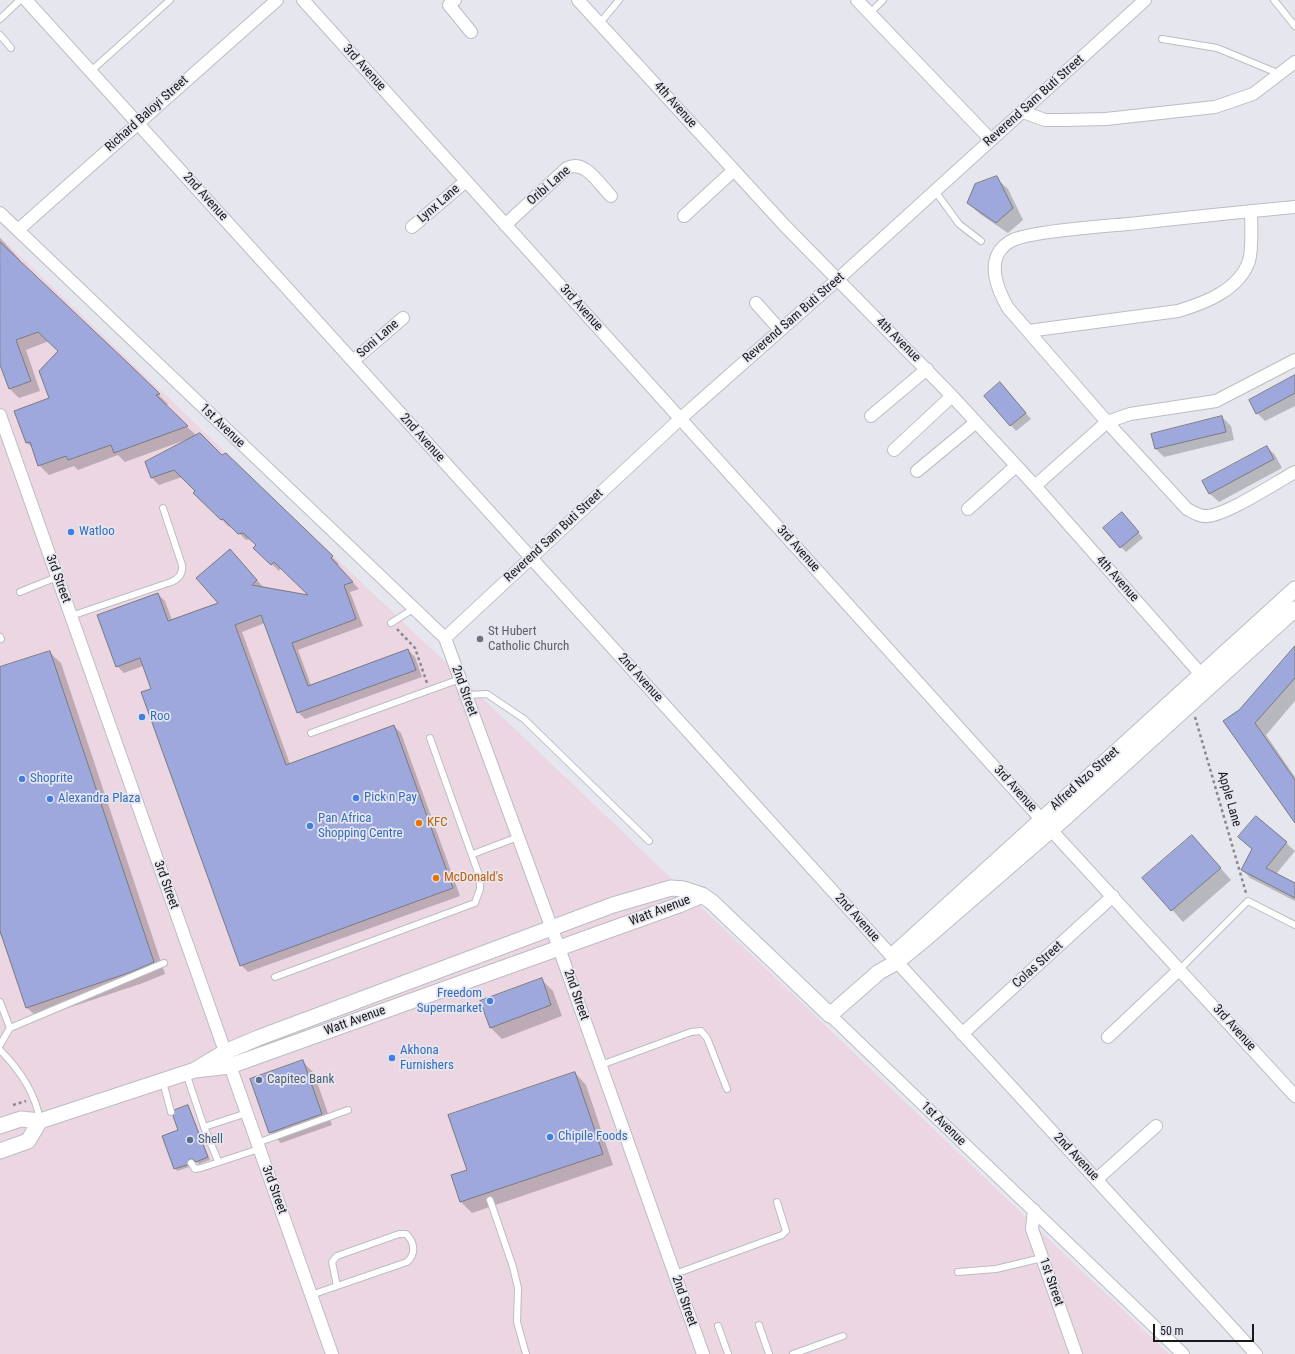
<!DOCTYPE html>
<html>
<head>
<meta charset="utf-8">
<style>
  body { margin:0 }
  #map { position:relative; width:1295px; height:1354px; overflow:hidden; background:#e5e6ee; font-family:"Roboto Condensed",sans-serif }
  canvas { display:block }
  .scale { position:absolute; left:1153px; top:1324px; width:101px; height:18px; box-sizing:border-box; border:2px solid #19191c; border-top:0; padding-left:5px; font-size:12px; line-height:14px; white-space:nowrap; color:#19191c; -webkit-text-stroke:3px #e5e6ee; paint-order:stroke }
</style>
</head>
<body>
<div id="map">
<canvas width="1295" height="1354"></canvas>
<div class="scale">50 m</div>
</div>
<script>
const context = document.querySelector('canvas').getContext('2d');
context.lineJoin = 'round';
function fillPath(path, color) { context.fillStyle = color; context.fill(path, 'evenodd'); }
function stroke(path, color, width, dash) { context.strokeStyle = color; context.lineWidth = width; context.lineCap = dash ? 'butt' : 'round'; context.setLineDash(dash || []); context.stroke(path); }
function drawText(font, color, halo, rows, align = 'center') {
  context.font = font + ' "Roboto Condensed",sans-serif'; context.lineWidth = 3.5; context.setLineDash([]); context.textBaseline = 'middle'; context.strokeStyle = halo; context.fillStyle = color; for (const [text, x, y, turn = 0] of rows) {
    context.save(); context.translate(x, y); context.rotate((+turn || 0) * Math.PI / 180); context.textAlign = isNaN(turn) ? turn : align; if (halo) context.strokeText(text, 0, 0); context.fillText(text, 0, 0); context.restore();
  }
}
fillPath(new Path2D(`
  M0,237L1169,1354H0Z`), '#ecd6e2');
fillPath(new Path2D(`
  M996,178L1008,189L1023,220L1008,233L980,214L968,203Z
  M0,238L20,260L19,261L128,365L168,404L165,406L197,436L332,557L339,564L337,566L359,589L350,592L363,626L298,650L311,685L408,650L415,657L422,677L305,719L298,712L265,623L242,632L290,764L394,726L401,733L460,896L248,972L241,965L152,690L143,666L124,673L117,666L158,594L165,601L172,620L219,603L237,557L264,588L310,597L281,568L279,571L262,555L257,545L251,539L246,540L231,525L229,527L195,493L196,491L182,477L159,485L152,478L146,462L188,439L125,462L118,455L78,470L74,466L49,475L39,465L34,449L27,443L50,398L59,351L49,341L26,350L40,391L19,398L9,388L0,362Z
  M1295,376V406L1265,421L1257,413Z
  M1005,389L1031,419L1016,431L985,396Z
  M1222,417L1231,426L1234,440L1164,457L1156,449L1152,435Z
  M1267,447L1275,455L1282,468L1219,502L1210,494L1203,481Z
  M1127,519L1143,538L1126,552L1121,547Z
  M1295,648V701L1266,735L1295,777V821L1240,711Z
  M49,652L61,663L165,974L143,983L38,1018L26,1007L2,934L0,935V668Z
  M1257,817L1295,851L1276,874L1295,884V901L1250,878L1242,869L1253,849Z
  M1192,836L1231,880L1183,922L1144,878Z
  M541,979L553,991L562,1016L502,1039L490,1027Z
  M302,1061L314,1073L332,1125L281,1143L270,1132Z
  M575,1073L586,1085L613,1165L472,1213L461,1202L452,1176L468,1171Z
  M188,1106L210,1160L199,1164L196,1161H191L189,1167L177,1171L163,1137L180,1131Z`), '#0003');
const building = new Path2D(`
  M997,176L1013,208L996,223L967,203L975,184Z
  M0,242L129,364L160,394L156,395L188,426L114,453L111,445L68,460L66,456L38,466L30,442L26,443L14,411L49,398L39,371L58,351L38,332L16,340L31,381L9,389L0,365Z
  M1295,375V393L1256,414L1249,400Z
  M1000,382L1026,413L1010,426L984,396Z
  M1222,416L1226,432L1155,449L1151,434Z
  M200,433L222,455L226,453L333,556L331,558L353,582L344,585L356,619L292,643L308,686L408,649L416,670L297,713L261,615L235,625L286,765L394,725L453,888L240,966L141,692L151,689L140,658L116,667L97,615L158,593L168,621L218,603L196,578L230,549L257,580L252,585L308,595L274,562L271,565L253,548L256,545L243,533L238,534L223,519L221,520L193,493L195,491L174,470L151,478L145,462Z
  M1267,446L1274,459L1209,494L1202,481Z
  M1122,512L1139,532L1120,548L1103,528Z
  M1295,646V678L1255,723L1295,780V823L1223,721L1239,710Z
  M50,651L154,962L131,972L26,1008L0,931V667Z
  M1256,816L1287,842L1266,868L1295,883V898L1241,870L1252,849L1238,837Z
  M1192,835L1221,868L1171,911L1142,878Z
  M542,978L551,1005L490,1028L480,1001Z
  M303,1060L322,1114L269,1133L250,1079Z
  M575,1072L603,1154L460,1202L451,1175L467,1170L448,1115Z
  M188,1105L208,1157L196,1162L193,1159H189L187,1165L174,1169L162,1136L178,1130L173,1116L175,1110Z`);
fillPath(building, '#9ea8dd');
stroke(building, '#797a81', 1);
const service = new Path2D(`
  M1274,0L1295,26
  M870,13L883,0
  M0,19L20,0
  M600,23L619,0
  M0,35L11,48
  M1162,39L1217,48L1280,74
  M91,71L170,0
  M935,191L959,224L981,241
  M20,592L57,577
  M71,616L171,582C179,579 183,574 182,565L163,508
  M391,623L413,609
  M0,637L1,639
  M466,695L487,694L524,719L649,841
  M311,733L460,679
  M473,854L518,837
  M1180,969L1248,901L1295,925
  M275,977L475,903L480,889V878L430,738
  M0,1002L10,1028L0,1045
  M10,1028L164,963
  M0,1050C20,1070 35,1092 40,1120
  M601,1065L691,1032L701,1031L707,1038L727,1089
  M186,1073L204,1127L218,1161
  M163,1082L171,1112
  M204,1127L247,1113
  M257,1143L348,1110
  M191,1163L195,1169L201,1168L259,1149
  M490,1200L513,1267L518,1288L517,1322L526,1354
  M958,1272L996,1269L1042,1258
  M675,1274L782,1235L786,1231L777,1202
  M311,1295L407,1262C416,1254 415,1242 406,1234H399L337,1256L332,1262L337,1286
  M759,1325L769,1354
  M718,1326L728,1354
  M793,1354L843,1336`);
const minor = new Path2D(`
  M26,0L897,962L1256,1354
  M303,0L1041,819L1295,1096
  M455,0L449,5L471,32
  M578,0L786,227L952,396L1035,486L1206,680
  M857,0L991,140
  M1023,112L1045,120H1065L1106,119L1215,107L1253,94L1295,62
  M1295,207C1239,212 1184,218 1128,224C1094,227 1059,229 1026,236C1017,238 1010,240 1004,246C986,262 998,291 1008,308L1107,422L1187,509C1193,512 1200,517 1207,516C1227,515 1275,483 1295,472
  M0,213L445,638L559,948L703,1354
  M684,216L734,170
  M505,225L567,168C585,159 599,184 611,196
  M412,227L466,181
  M18,230L277,0
  M756,303L780,330
  M1028,331L1178,311C1205,303 1239,290 1249,261C1253,246 1251,227 1251,211
  M353,361L403,318
  M0,415L332,1354
  M871,416L927,369
  M894,450L952,396
  M917,471L975,423
  M1035,486L1107,422L1130,414L1216,401L1295,360
  M968,509L1016,466
  M445,638L680,419L837,280L1145,0
  M830,1015L1183,1354
  M962,1034L1113,896
  M1108,1037L1180,969
  M1097,1179L1156,1126
  M1034,1210L1032,1229L1076,1354`);
const tertiary = new Path2D(`
  M895,953L1295,589
  M195,1070L225,1052L258,1038L613,905L671,888L684,889L702,895L712,902L830,1015L879,972L897,962L925,939L1066,817L1295,609
  M0,1126L21,1119L40,1121L195,1070L230,1066L679,905L702,895
  M0,1151L28,1141L40,1121`);
stroke(service, '#bbbdc4', 8);
stroke(minor, '#bbbdc4', 14);
stroke(tertiary, '#bbbdc4', 17);
stroke(new Path2D(`
  M397,629L415,648L427,683
  M1195,717L1246,893
  M13,1105L26,1101`), '#88898f', 2.5, [3, 3]);
stroke(service, '#fff', 6);
stroke(minor, '#fff', 12);
stroke(tertiary, '#fff', 15);
for (const [x, y, r, color] of [
  [71,532,4,"#3f7fe0"],
  [480,639,4,"#6b7280"],
  [142,717,4,"#3f7fe0"],
  [22,779,4,"#3f7fe0"],
  [356,798,4,"#3f7fe0"],
  [50,799,4,"#3f7fe0"],
  [419,823,4,"#e8710a"],
  [310,826,4,"#3f7fe0"],
  [436,878,4,"#e8710a"],
  [490,1001,4,"#3f7fe0"],
  [392,1058,4,"#3f7fe0"],
  [259,1080,4,"#5c6f8a"],
  [550,1137,4,"#3f7fe0"],
  [190,1140,4,"#5c6f8a"]
]) { const dot = new Path2D(); dot.arc(x, y, r, 0, 2 * Math.PI); context.fillStyle = color; context.fill(dot); stroke(dot, '#e5e6ee', 1.5); }
drawText('13px', '#19191c', '#e5e6ee', [
  ["3rd Avenue",364,68,48],
  ["Reverend Sam Buti Street",1034,101,-42],
  ["4th Avenue",675,105,48],
  ["Richard Baloyi Street",147,114,-42],
  ["Oribi Lane",549,186,-41],
  ["2nd Avenue",205,197,48],
  ["Lynx Lane",439,204,-41],
  ["3rd Avenue",581,308,48],
  ["Reverend Sam Buti Street",794,318,-41],
  ["Soni Lane",378,339,-41],
  ["4th Avenue",898,340,45],
  ["1st Avenue",222,426,44],
  ["2nd Avenue",422,438,48],
  ["Reverend Sam Buti Street",554,536,-43],
  ["3rd Avenue",798,549,48],
  ["3rd Street",58,579,70],
  ["4th Avenue",1117,579,48],
  ["2nd Avenue",640,678,48],
  ["2nd Street",464,691,70],
  ["Alfred Nzo Street",1085,779,-42],
  ["3rd Avenue",1015,789,48],
  ["Apple Lane",1229,799,74],
  ["3rd Street",166,885,70],
  ["Watt Avenue",660,911,-21],
  ["2nd Avenue",857,918,48],
  ["Colas Street",1038,965,-42],
  ["2nd Street",576,995,71],
  ["Watt Avenue",355,1021,-20],
  ["3rd Avenue",1234,1028,48],
  ["1st Avenue",943,1124,44],
  ["2nd Avenue",1076,1157,47],
  ["3rd Street",274,1190,70],
  ["1st Street",1051,1282,71],
  ["2nd Street",684,1301,71]
]);
drawText('13px', '#366cbe', '#e5e6ee', [
  ["Watloo",79,532],
  ["Roo",150,717],
  ["Shoprite",30,779],
  ["Pick n Pay",364,798],
  ["Alexandra Plaza",58,799],
  ["Pan Africa",318,819],
  ["Shopping Centre",318,834],
  ["Freedom",482,994,"right"],
  ["Supermarket",482,1009,"right"],
  ["Akhona",400,1051],
  ["Furnishers",400,1066],
  ["Chipile Foods",558,1137]
], 'left');
drawText('13px', '#5b616d', '#e5e6ee', [
  ["St Hubert",488,632],
  ["Catholic Church",488,647]
], 'left');
drawText('13px', '#c56008', '#e5e6ee', [
  ["KFC",427,823],
  ["McDonald's",444,878]
], 'left');
drawText('13px', '#4e5e75', '#e5e6ee', [
  ["Capitec Bank",267,1080],
  ["Shell",198,1140]
], 'left');
</script>
</body>
</html>
